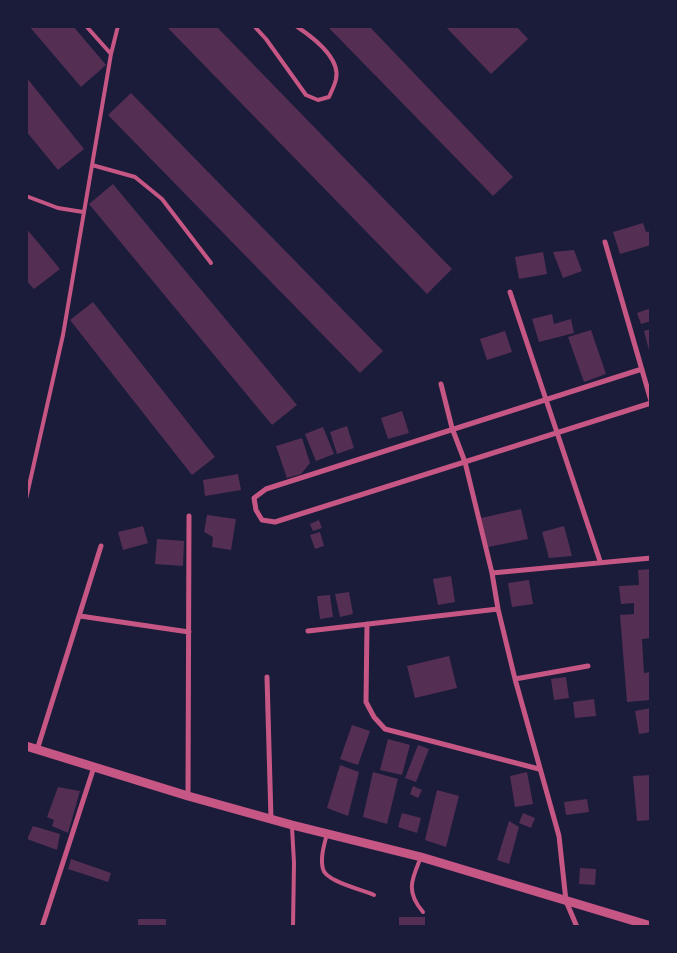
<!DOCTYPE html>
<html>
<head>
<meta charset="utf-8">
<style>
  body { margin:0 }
  #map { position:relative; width:677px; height:953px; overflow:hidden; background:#1b1b3a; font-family:Cabin,sans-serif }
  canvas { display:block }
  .frame { position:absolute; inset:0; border:28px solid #1b1b3a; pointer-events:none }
</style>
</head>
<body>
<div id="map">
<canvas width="677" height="953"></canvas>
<div class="frame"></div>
</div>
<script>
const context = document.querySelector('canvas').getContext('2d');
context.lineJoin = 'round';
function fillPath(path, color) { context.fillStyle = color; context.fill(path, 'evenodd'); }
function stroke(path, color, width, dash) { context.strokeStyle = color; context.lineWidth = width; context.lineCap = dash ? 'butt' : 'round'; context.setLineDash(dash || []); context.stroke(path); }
fillPath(new Path2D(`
  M29,26H73L106,65L81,87Z
  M166,26H216L452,269L427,294Z
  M327,26H369L513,177L493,196Z
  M445,26H516L528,39L491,74Z
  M26,77L84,149L58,170L26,131Z
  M131,93L383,351L360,373L108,115Z
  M113,184L297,405L272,425L89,204Z
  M643,223L646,232L651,231V245L620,254L613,232Z
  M26,228L60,269L34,289L26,280Z
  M574,250L582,271L563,278L553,252Z
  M543,252L547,274L519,279L515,257Z
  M93,302L215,457L192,475L70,320Z
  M651,308V321L641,324L637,313Z
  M552,314L554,324L571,319L574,333L539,342L532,319Z
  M651,329V354H650L644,331Z
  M591,330L606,374L584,382L568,337Z
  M505,331L512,352L487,360L480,339Z
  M402,411L409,433L388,439L381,418Z
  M347,426L354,448L337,454L330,432Z
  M323,427L334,454L316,461L305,434Z
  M302,438L310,463L301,474L287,478L276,446Z
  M238,474L241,490L205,496L203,480Z
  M521,509L528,539L488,547L481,518Z
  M207,515L236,519L231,550L212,547L213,537L204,532Z
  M319,520L322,528L313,531L310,524Z
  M143,526L148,543L123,550L118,532Z
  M564,526L572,556L549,558L542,532Z
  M320,532L324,546L315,549L310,535Z
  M157,539L184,541L183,566L155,564Z
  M651,569V638L642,639L644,673L651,672V700L627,702L620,615L634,614V603L621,604L619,586L639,585L638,570Z
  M451,576L455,602L438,605L433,579Z
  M529,580L533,604L512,607L508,583Z
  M349,592L353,614L340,617L335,594Z
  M330,595L333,617L320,619L317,596Z
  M449,656L457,688L415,698L407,666Z
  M566,677L569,698L554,700L551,679Z
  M594,699L596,716L575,718L573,702Z
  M651,708V732L639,734L635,711Z
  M352,725L370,731L358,765L340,759Z
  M388,739L410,745L402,775L380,770Z
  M418,745L429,749L416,782L405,778Z
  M340,765L359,772L348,816L327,808Z
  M373,772L398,779L387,824L363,817Z
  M527,772L533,804L515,807L510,776Z
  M651,775V820L637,821L633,776Z
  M413,786L422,790L418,798L410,794Z
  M58,787L80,791L68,833L52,826L54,820L47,817Z
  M437,790L459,796L446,847L425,840Z
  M587,799L589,812L566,815L564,802Z
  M402,813L421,818L417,833L398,827Z
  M523,813L535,818L531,828L519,823Z
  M509,821L519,827L509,864L497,860Z
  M33,826L60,834L57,850L27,839Z
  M71,859L111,873L108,882L68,869Z
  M580,868L596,869L595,885L579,884Z
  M399,917H425V927H399Z
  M138,919H166V927H138Z`), '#542f53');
stroke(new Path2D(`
  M86,26L111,54
  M254,26L266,39L306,95L318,100L329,97C331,92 335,85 336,79C341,57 311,36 296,26
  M92,165L135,177L162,199L211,263
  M26,196L58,208L83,212
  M26,499L63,335L111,54L118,26
  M292,827L294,863L293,927
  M327,834C324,845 320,858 323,869C325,881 363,890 374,895
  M421,857C412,879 405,891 423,912`), '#c65784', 4);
stroke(new Path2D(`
  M605,242L651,401
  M510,292L600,561
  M642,369L266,489L254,498L256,510L262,520L275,522L651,403
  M441,384L452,428L465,462L492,573L498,609L515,679L559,836L566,901L577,927
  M492,573L651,558
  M80,616L189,632
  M367,624L366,702L374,717L385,729L539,769
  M308,631L498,609
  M267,677L271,819
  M515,679L588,666
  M37,750L101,546
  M188,796L189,516
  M42,927L94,767`), '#c65784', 5);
stroke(new Path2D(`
  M26,746L188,796L292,825L421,857L651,926`), '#c65784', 9);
</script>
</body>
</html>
